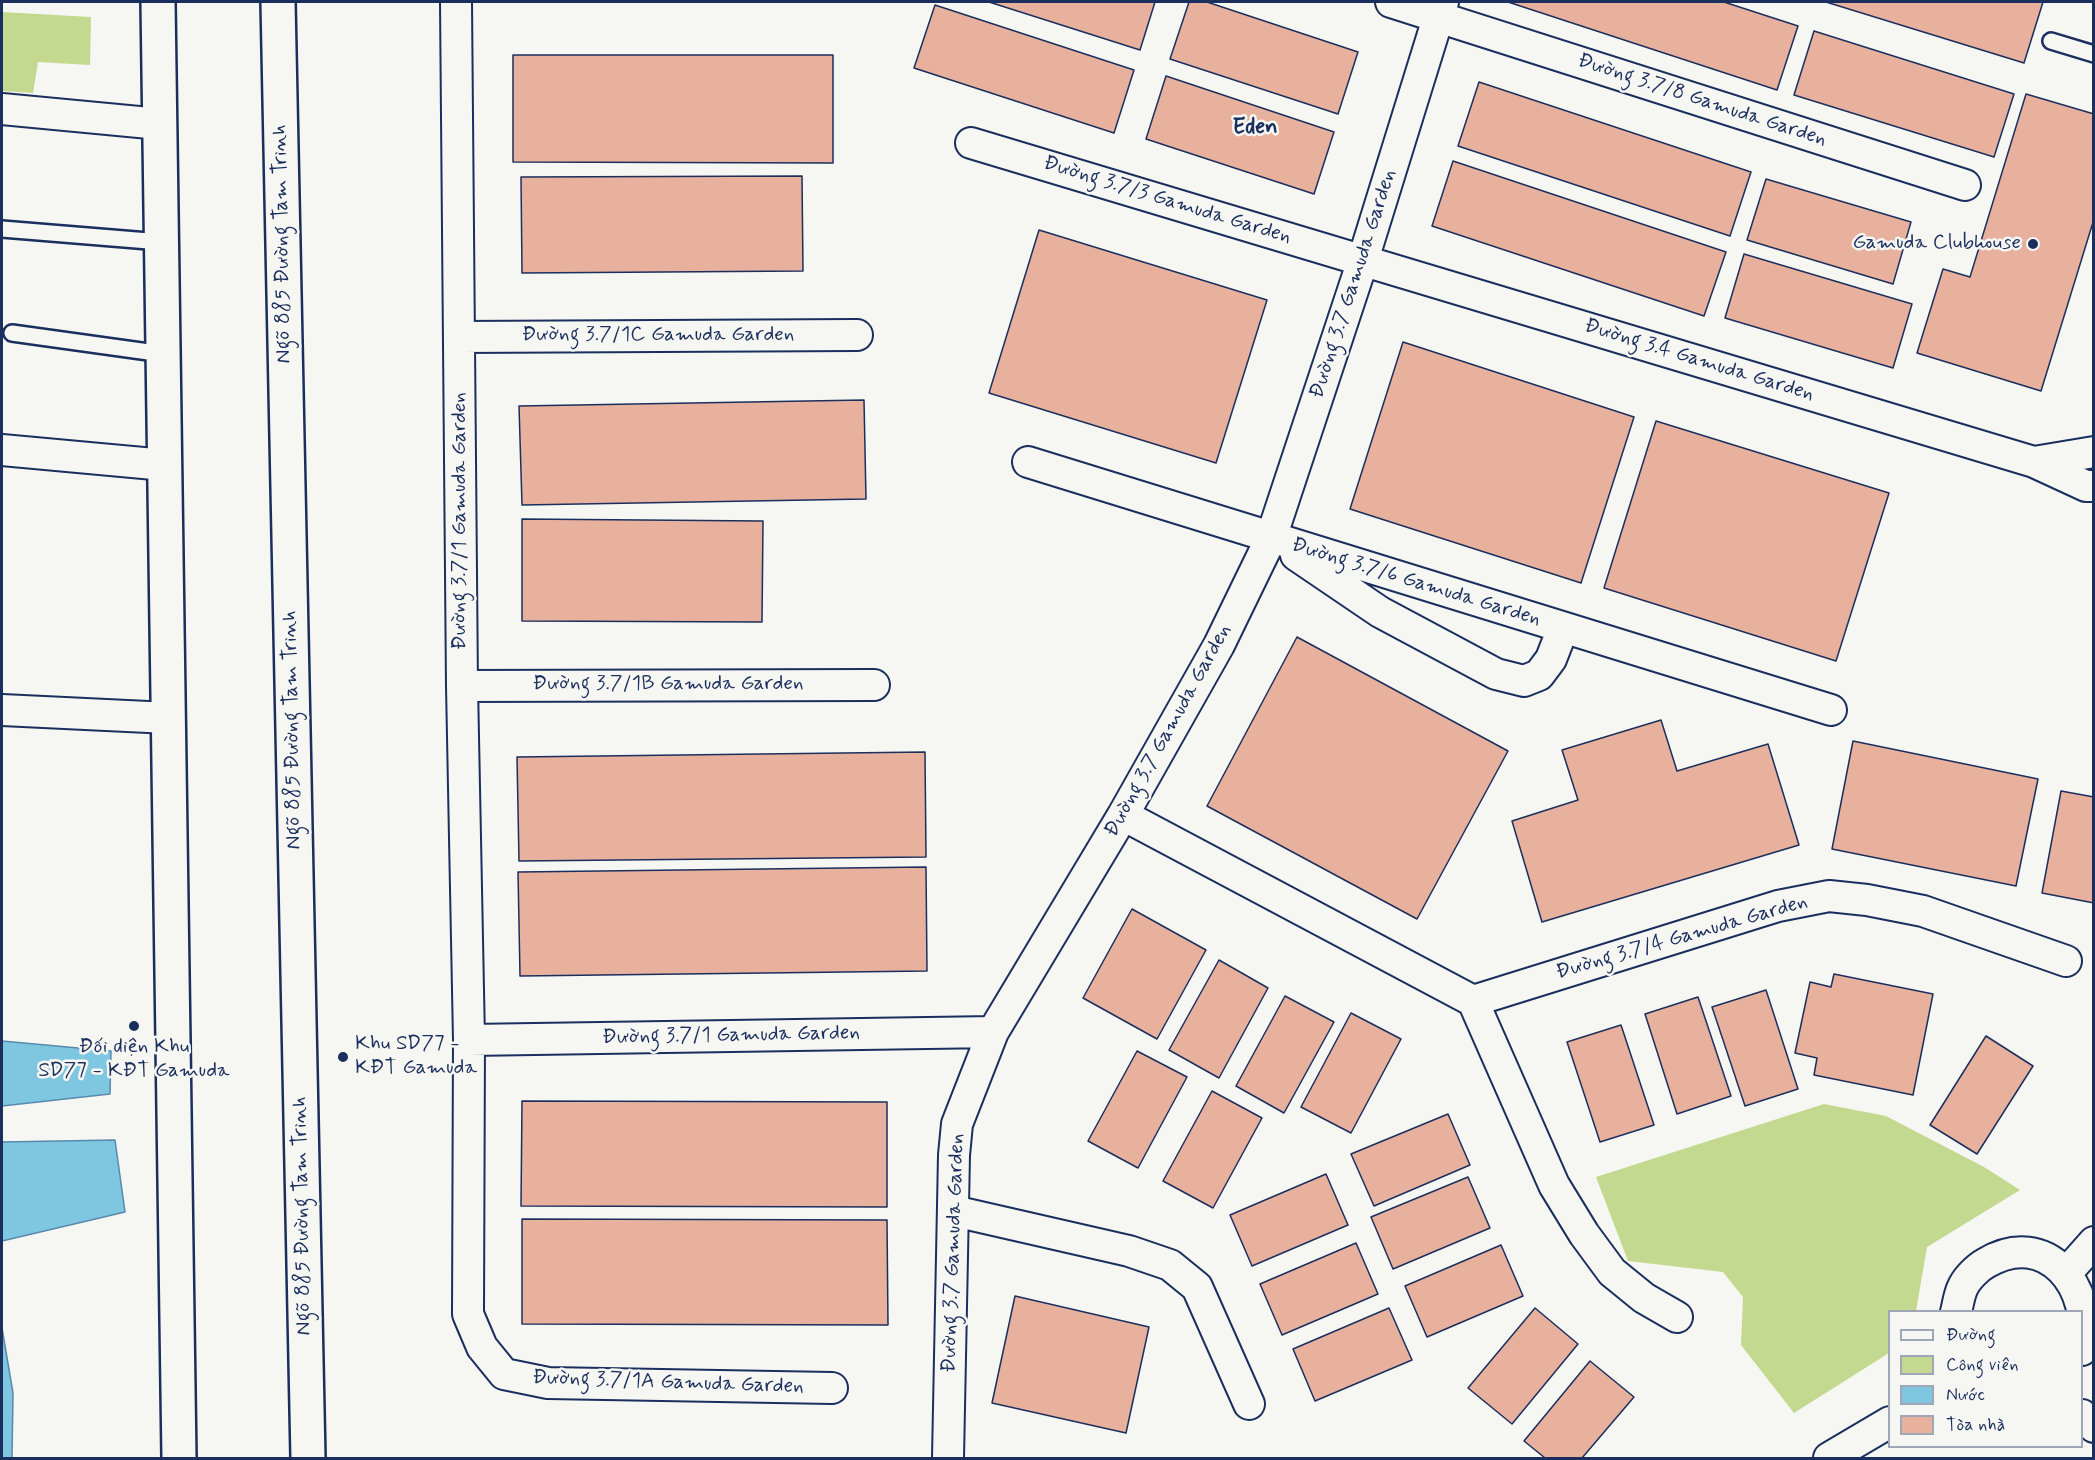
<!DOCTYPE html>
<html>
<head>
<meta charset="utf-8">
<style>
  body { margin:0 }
  #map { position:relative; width:2095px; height:1460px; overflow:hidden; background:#f6f6f2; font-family:Mynerve,sans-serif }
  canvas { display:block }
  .frame { position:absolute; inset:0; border:3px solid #1b2f5e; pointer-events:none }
  .legend { position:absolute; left:1888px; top:1310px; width:195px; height:138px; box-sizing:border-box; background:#f6f6f2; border:2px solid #9ea6b7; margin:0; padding:8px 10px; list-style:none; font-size:18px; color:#1b2f5e }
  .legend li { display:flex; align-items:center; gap:12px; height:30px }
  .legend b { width:30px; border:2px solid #9ea6b7 }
</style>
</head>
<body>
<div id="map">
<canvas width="2095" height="1460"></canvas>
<div class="frame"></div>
<ul class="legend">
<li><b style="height:8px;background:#f6f6f2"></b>Đường</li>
<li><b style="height:16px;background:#c3d98f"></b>Công viên</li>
<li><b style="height:16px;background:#7fc7e0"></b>Nước</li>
<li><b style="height:16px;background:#e7b19d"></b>Tòa nhà</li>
</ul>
</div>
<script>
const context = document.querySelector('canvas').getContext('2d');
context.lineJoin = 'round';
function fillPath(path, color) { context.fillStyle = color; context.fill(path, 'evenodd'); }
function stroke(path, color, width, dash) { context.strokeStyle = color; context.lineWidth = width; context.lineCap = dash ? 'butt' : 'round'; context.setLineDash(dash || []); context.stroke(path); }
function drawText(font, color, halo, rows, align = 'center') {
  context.font = font + ' Mynerve,sans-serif'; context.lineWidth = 5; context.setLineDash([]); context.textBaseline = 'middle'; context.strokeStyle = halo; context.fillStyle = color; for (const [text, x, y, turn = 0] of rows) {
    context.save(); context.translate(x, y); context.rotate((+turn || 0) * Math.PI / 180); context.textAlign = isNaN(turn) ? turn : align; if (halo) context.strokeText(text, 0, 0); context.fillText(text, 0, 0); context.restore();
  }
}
fillPath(new Path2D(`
  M2,12L91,17L90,65L38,62L33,93L2,91Z
  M1824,1104L1886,1116L1984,1167L2020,1190L1927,1247L1916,1311L1890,1312L1889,1353L1794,1413L1741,1345L1743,1297L1723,1272L1628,1261L1596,1177Z`), '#c3d98f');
const water = new Path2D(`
  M2,1041L111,1051L110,1094L2,1106Z
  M115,1140L125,1212L2,1241V1142Z
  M2,1328L13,1393L12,1458H2Z`);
fillPath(water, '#7fc7e0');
stroke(water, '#578aac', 1.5);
const building = new Path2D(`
  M989,2H1155L1140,50Z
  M1189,2H1207L1358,52L1338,114L1170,59Z
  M1508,2H1724L1798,26L1777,90Z
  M1826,2H2043L2024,63Z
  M935,5L1134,70L1114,133L914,68Z
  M1814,31L2014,94L1994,157L1794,95Z
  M513,55H833V163L513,162Z
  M1166,76L1334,132L1314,194L1146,139Z
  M1479,82L1751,172L1730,236L1458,146Z
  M2026,94L2094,114V219L2041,391L1917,353L1943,269L1970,277Z
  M1453,161L1726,252L1704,316L1432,226Z
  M802,176L803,271L522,273L521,177Z
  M1766,179L1911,222L1893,284L1747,240Z
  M1039,230L1267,300L1216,463L989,393Z
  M1744,254L1912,304L1893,368L1725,318Z
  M1403,342L1634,417L1581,583L1350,509Z
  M864,400L866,499L522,505L519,406Z
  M1656,421L1889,493L1836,661L1604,588Z
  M522,519L763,521L762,622L522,621Z
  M1297,637L1508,751L1417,919L1207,806Z
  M1661,720L1677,771L1768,744L1799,845L1542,922L1512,821L1578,800L1562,750Z
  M1853,741L2038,779L2016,886L1832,849Z
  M925,752L926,857L519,861L517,757Z
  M2061,791L2094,797V903L2042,893Z
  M926,867L927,971L520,976L518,872Z
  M1132,909L1206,950L1157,1039L1083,998Z
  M1219,960L1268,988L1219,1078L1169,1050Z
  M1834,974L1933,994L1913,1095L1814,1075L1817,1058L1795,1053L1810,982L1831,987Z
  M1766,990L1798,1089L1745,1106L1712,1007Z
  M1285,996L1334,1022L1284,1113L1236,1086Z
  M1698,997L1731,1096L1677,1114L1645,1014Z
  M1351,1013L1401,1039L1351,1133L1301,1107Z
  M1621,1025L1654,1125L1600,1142L1567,1042Z
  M1986,1036L2033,1066L1977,1154L1930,1125Z
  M1137,1051L1187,1077L1138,1168L1088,1141Z
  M1212,1091L1262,1118L1213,1208L1163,1181Z
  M522,1101L887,1102V1207L521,1206Z
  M1448,1114L1470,1165L1374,1206L1351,1154Z
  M1326,1174L1348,1225L1252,1266L1230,1215Z
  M1468,1177L1490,1228L1393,1269L1371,1217Z
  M522,1219L887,1220L888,1325L522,1324Z
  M1356,1243L1378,1294L1282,1335L1260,1284Z
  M1501,1245L1523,1296L1427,1337L1405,1286Z
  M1015,1296L1149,1327L1126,1433L992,1403Z
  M1389,1308L1412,1360L1315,1401L1293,1349Z
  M1535,1308L1578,1344L1512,1424L1468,1388Z
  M1590,1361L1634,1397L1582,1458H1545L1524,1441Z`);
fillPath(building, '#e7b19d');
stroke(building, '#1b2f5e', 1.5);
const lane = new Path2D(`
  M2051,41L2094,54
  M2,229L161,242
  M12,333L163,354`);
const street = new Path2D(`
  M456,2L462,686L469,1040L468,1314L482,1347L504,1374L548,1383L832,1388
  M1391,2L1965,185
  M2,109L160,124
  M971,143L2034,462L2086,486H2094
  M460,337L857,335
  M2,450L165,465
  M1028,462L1831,710
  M2034,462L2094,452
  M1296,555L1380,612L1496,674L1524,681L1539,675L1551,659L1563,628
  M462,686L874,685
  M2,710L169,718
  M1123,815L1473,1001L1554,1185L1584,1234L1612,1272L1644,1298L1677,1317
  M1473,1001L1778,906L1829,896L1867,900L1923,911L2066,961
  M469,1040L993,1032
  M954,1211L1129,1251L1170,1265L1197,1287L1249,1404
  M2070,1269L2094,1242
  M1956,1312C1958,1304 1959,1296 1962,1289C1966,1279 1977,1268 1986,1263C2046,1227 2095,1287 2082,1350
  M2082,1415L2094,1427
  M948,1458L954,1155L957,1124L993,1032L1123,815L1219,645L1271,538L1363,260L1443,2
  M1829,1458L1890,1422`);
const secondary = new Path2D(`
  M158,2L179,1458
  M278,2L308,1458`);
stroke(lane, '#1b2f5e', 20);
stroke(street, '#1b2f5e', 34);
stroke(secondary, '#1b2f5e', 38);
stroke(lane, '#f6f6f2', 15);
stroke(street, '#f6f6f2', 30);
stroke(secondary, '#f6f6f2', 33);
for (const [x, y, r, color] of [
  [2033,244,6,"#1b2f5e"],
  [134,1026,6,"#1b2f5e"],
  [343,1057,6,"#1b2f5e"]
]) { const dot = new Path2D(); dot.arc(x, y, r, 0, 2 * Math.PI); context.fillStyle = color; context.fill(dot); stroke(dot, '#f6f6f2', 2); }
drawText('21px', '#1b2f5e', '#f6f6f2', [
  ["Đường 3.7/8 Gamuda Garden",1702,101,18],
  ["Đường 3.7/3 Gamuda Garden",1167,201,17],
  ["Ngõ 885 Đường Tam Trinh",283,244,-91],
  ["Đường 3.7 Gamuda Garden",1354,284,-72],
  ["Đường 3.7/1C Gamuda Garden",658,336],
  ["Đường 3.4 Gamuda Garden",1699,361,17],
  ["Đường 3.7/1 Gamuda Garden",461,521,-90],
  ["Đường 3.7/6 Gamuda Garden",1416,583,17],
  ["Đường 3.7/1B Gamuda Garden",668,685],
  ["Ngõ 885 Đường Tam Trinh",293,730,-91],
  ["Đường 3.7 Gamuda Garden",1169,731,-61],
  ["Đường 3.7/4 Gamuda Garden",1682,938,-16],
  ["Đường 3.7/1 Gamuda Garden",731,1036,-1],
  ["Ngõ 885 Đường Tam Trinh",303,1216,-91],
  ["Đường 3.7 Gamuda Garden",954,1253,-88],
  ["Đường 3.7/1A Gamuda Garden",668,1383,2]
]);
drawText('21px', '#1b2f5e', '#f6f6f2', [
  ["Gamuda Clubhouse",2021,244],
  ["Khu SD77 -",355,1045,"left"],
  ["KĐT Gamuda",355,1069,"left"],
  ["Đối diện Khu",134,1048,"center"],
  ["SD77 - KĐT Gamuda",134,1072,"center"]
], 'right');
drawText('bold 22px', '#1b2f5e', '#f6f6f2', [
  ["Eden",1255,128]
]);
</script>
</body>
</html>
